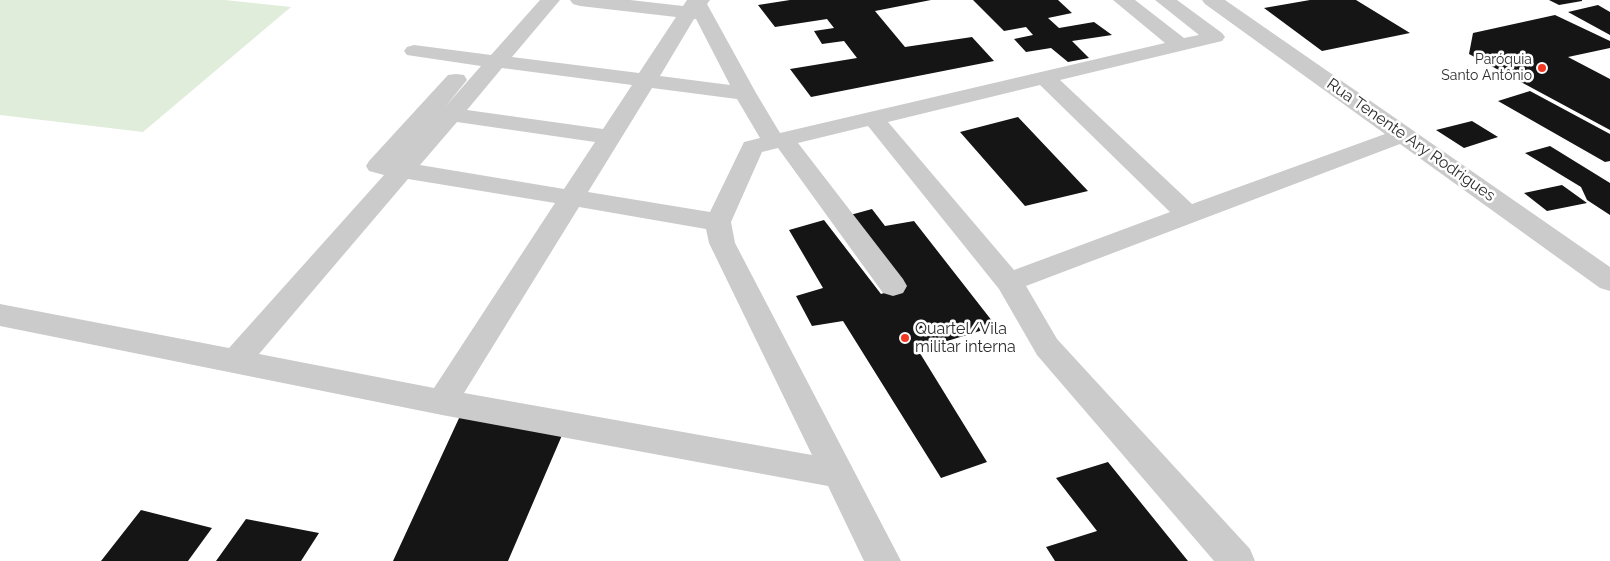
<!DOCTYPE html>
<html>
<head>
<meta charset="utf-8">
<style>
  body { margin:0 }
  canvas { display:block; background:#fff }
</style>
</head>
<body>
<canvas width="1610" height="561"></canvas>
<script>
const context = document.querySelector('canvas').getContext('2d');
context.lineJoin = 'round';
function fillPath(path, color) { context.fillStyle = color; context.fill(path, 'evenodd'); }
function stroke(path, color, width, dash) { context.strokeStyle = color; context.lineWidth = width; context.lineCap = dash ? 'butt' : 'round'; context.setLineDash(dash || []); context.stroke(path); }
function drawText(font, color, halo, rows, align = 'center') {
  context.font = font + ' Raleway,sans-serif'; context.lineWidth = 5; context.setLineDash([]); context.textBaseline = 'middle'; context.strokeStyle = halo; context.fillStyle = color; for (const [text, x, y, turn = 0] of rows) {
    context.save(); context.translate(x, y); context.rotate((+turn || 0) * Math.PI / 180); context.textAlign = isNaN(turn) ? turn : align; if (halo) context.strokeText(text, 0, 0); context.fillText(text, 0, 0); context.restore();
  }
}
fillPath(new Path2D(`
  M0,0H225L291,7L143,132L0,115Z`), '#e1eddb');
fillPath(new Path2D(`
  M790,0H931L875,11L905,47L972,37L994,61L811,97L790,69L857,58L844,41L822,44L814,31L834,28L827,19L775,27L758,5Z
  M973,0H1058L1072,13L1048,18L1059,28L1094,22L1112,35L1072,41L1089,58L1068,62L1051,48L1026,52L1014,39L1033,35L1026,27L1004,31Z
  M1310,0H1356L1410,33L1322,51L1264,8Z
  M1549,0H1582V1L1559,5Z
  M1598,5L1610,12V35L1568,12Z
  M1555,15L1610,41V48L1568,57L1610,79V130L1469,54L1473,33Z
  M1530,91L1610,134V161L1605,162L1498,101Z
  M1018,117L1088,191L1025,206L960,132Z
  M1472,121L1498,137L1464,148L1436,130Z
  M1550,146L1610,183V215L1587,200L1581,187L1525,153Z
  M1562,185L1587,203L1547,211L1524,193Z
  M872,209L885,226L914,221L996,326L918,350L987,462L941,478L843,321L812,326L796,296L823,288L789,230L824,220L881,294L896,289L843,217Z
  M460,416L563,433L508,561H393Z
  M1108,462L1188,561H1055L1046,547L1097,531L1056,478Z
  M141,510L212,528L188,561H101Z
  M246,519L319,533L301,561H216Z`), '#151515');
fillPath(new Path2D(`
  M540,0H560L512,57L639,73L676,17L580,6L573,4L570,0H630L683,6L687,0H710L707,4L756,93L780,133L1165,43L1113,0H1135L1184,38L1199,35L1155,0H1177L1222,33L1225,37L1222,41L1060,80L1192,204L1385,134L1205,4L1202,0H1225L1610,267V291L1600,288L1400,144L1026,286L1057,339L1250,549L1255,561H1214L1037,355L999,289L868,126L798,143L903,279L907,286L903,293L893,296L883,293L778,148L762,152L731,222L735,243L901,561H864L828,486L442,415L0,326V304L229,348L384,175L369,171L366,166L369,161L448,75L456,74L464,75L467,80L445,107L481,66L407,55L404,51L407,47L414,45L491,55ZM694,19H696L730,85L660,76ZM502,68L632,85L603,129L467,110ZM1040,85L1170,212L1014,270L888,122ZM652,88L737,99L760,138L744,142L710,212L588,192ZM457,122L595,142L564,189L420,165ZM408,179L555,203L434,388L259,354ZM579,207L706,229L709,243L812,455L464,393Z`), '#cbcbcb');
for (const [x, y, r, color] of [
  [1542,68,5,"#f33923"],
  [905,338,5,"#f33923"]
]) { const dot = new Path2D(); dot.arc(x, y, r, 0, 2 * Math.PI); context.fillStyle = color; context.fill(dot); stroke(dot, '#fff', 2); }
drawText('14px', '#2e2e2e', '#fff', [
  ["Paróquia",1532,60],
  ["Santo Antônio",1532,76]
], 'right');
drawText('16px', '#2e2e2e', '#fff', [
  ["Rua Tenente Ary Rodrigues",1411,140,35]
]);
drawText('16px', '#2e2e2e', '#fff', [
  ["Quartel/Vila",915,329],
  ["militar interna",915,347]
], 'left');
</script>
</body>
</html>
